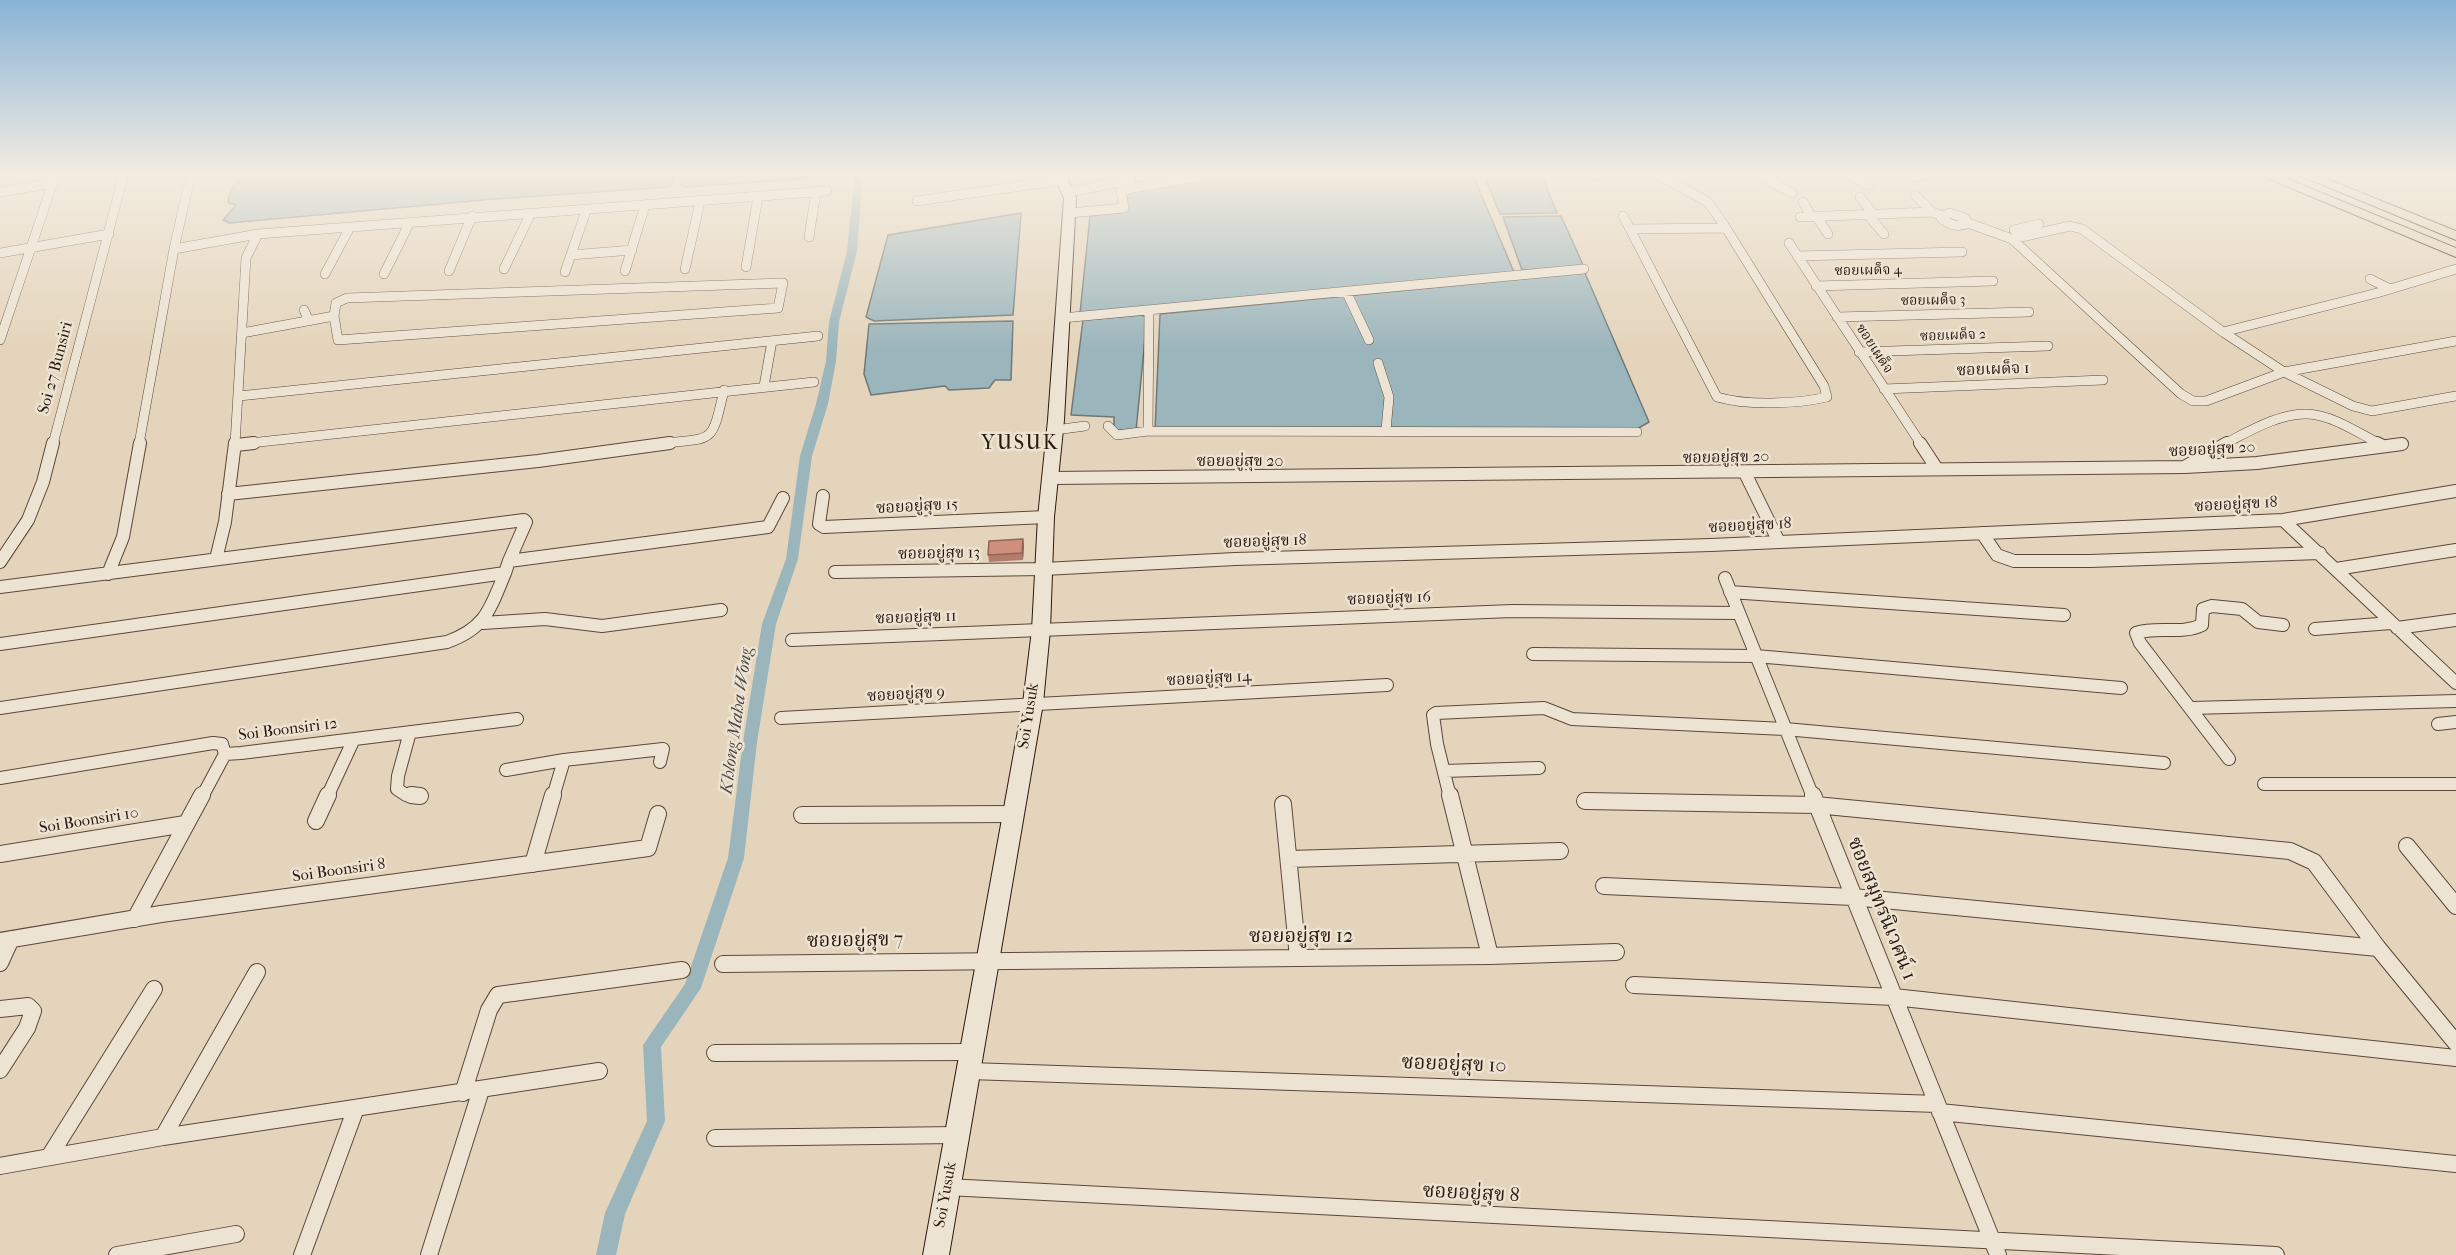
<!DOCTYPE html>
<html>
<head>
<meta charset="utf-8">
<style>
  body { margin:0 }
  canvas { display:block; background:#e4d4bb }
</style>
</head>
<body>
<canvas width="2456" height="1255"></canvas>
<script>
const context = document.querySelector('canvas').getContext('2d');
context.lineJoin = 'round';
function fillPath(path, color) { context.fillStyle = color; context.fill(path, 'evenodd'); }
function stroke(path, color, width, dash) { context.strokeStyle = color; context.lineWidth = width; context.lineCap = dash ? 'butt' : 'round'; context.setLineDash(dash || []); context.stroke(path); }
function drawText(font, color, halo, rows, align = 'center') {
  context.font = font + ' "IM FELL French Canon","Noto Serif Thai",serif'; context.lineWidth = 5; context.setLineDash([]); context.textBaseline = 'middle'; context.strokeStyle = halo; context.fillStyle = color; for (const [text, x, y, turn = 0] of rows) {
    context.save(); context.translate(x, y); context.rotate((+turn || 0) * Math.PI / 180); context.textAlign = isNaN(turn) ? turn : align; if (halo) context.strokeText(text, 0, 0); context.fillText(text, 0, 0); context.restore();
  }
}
const water = new Path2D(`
  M278,173H677L670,187L495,199L229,223L223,220L236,205L228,203C232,172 252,176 278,173Z
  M685,173H833L827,177L687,187L680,185Z
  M1242,173H1472L1514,272L1080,313L1090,216L1126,212L1122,192Z
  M1541,174L1557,213L1500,214L1485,178Z
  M1021,213L1013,315L874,321L866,317L888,235Z
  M1561,216L1584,267L1522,270L1503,217Z
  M1585,273L1649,422L1637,429L1155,431L1160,314Z
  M1142,315L1147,318L1136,431L1114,430V417L1071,415L1083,320Z
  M1013,321L1011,380H995L989,388L949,390L945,386L871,395L864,374L869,324Z`);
fillPath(water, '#9bb5bc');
stroke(water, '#6f7777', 1.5);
fillPath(new Path2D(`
  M855,173H863L857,251L839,322L836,361L828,404L812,456L798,559L776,624L757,742L744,858L701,988L661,1047L665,1121L625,1214L616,1255H596L605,1213L647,1121L643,1045L685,984L728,858L743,742L762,624L786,559L800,456L816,404L826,361L829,322L847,251Z`), '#9bb5bc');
const streetFar2 = new Path2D(`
  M1655,173L1708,202L1726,228
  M1755,173L1792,193
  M1844,173L1869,185
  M1901,173L1914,177L1932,173
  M1595,176L1604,173
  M0,192L54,183
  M1069,192L1130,180
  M1915,195L1932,212
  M1860,197L1873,214
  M917,201L1063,180
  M1803,202L1811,216
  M1069,213L1124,208L1121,190L1221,173
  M1949,213L1965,218L1968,223C1958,228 1949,225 1941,218Z
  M1867,214L1884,234
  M1623,216L1630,229
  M1816,216L1828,234
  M1800,217L1932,212L1942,216
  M1968,223L2012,239
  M2070,226L2082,229L2223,332L2284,372L2206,401H2193L2181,394L2012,239Z
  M1726,228L1824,386L1827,397C1797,404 1747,406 1717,397L1630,229Z
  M2014,230L2039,224
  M809,237L816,192
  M1789,243L1921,444
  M174,249L258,234L827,191
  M0,253L109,234
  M571,255L632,250
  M1797,256L1962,252
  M746,267L758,197
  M504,269L530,215
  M685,269L700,202
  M449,271L472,216
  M625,271L645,205
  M565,272L586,211
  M325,274L349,229
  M384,274L409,224
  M2370,279L2390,289
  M783,283L778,308L338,340L334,316L336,303L347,298Z
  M1816,286L1993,281
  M1346,291L1369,340
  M304,310L309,321
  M1149,310L1148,431L1637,432
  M1837,317L2029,312
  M1062,318L1584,269
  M2223,332L2377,293L2456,269
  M242,333L334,316
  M0,340L56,173
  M1859,352L2048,346
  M1378,363L1389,397L1386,430
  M2284,372L2353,406L2372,411L2456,396
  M2284,372L2456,341
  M764,386L772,341
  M1884,389L2103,380
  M239,396L818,336
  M1108,426L1117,435L1148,431
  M1055,430L1085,426
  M53,444L124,173
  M139,444L174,249L191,173
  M235,444L246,258L258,234
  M241,444L814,382
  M659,444C715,437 711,446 724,390
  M2224,444C2248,432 2279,413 2307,414C2333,415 2358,433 2380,444
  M2398,444H2402`);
const streetFar1 = new Path2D(`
  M1920,443L1937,469
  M2377,443L2383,446
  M236,445L254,443
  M2186,466L2227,443
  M1745,473L1778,540
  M1050,478L2185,467L2257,463L2402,444
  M228,494L538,461L670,443
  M823,496L819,524L824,527L1046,517
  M2283,520L2456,683
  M1982,533L1997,555L2014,561H2090L2320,553
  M216,559L225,522L235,443
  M0,562L28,520L43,482L53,443
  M2336,569L2456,550
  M835,572L1044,569L1235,559L1711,545L2283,520L2456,491
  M108,574L123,537L140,443
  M1725,578L1813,797
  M0,587L524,520L526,522L509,561
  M1730,592L2064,615
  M483,623L545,619L602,626L721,610
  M2397,628L2456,620
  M2315,629L2391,623
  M792,640L1512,611L1738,613
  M0,644L505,573L509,561L768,527L783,498
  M1533,654L1756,656L2121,688
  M0,708L447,642C486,628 490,609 505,573
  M2191,708L2456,701
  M781,718L1387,685
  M2438,724L2456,722
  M410,732L398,776L397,789L406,795L420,796
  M2229,759L2140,643L2136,633C2158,626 2181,635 2202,625L2203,609L2212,606L2242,609L2258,622L2283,625
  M506,770L564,760
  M1444,771L1539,768
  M0,778L213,743L222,744L225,754L241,753L517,719
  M2264,784H2456
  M202,797L225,754
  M327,797L354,739
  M553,797L564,760L663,749L660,762
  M1450,797L1437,744L1433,715L1436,713L1544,708L1572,719L1785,729L2164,763`);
const street = new Path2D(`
  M411,795L420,796
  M1450,795L1490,956
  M1813,795L1998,1255
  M1585,801L1816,805L2290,851L2314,862L2378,948L2456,1043
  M1283,804L1298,958
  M802,815L1013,814
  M316,821L328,795
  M2407,846L2456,906
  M0,854L185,824
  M1290,859L1560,851
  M533,864L553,795
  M1604,886L1853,897L2378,948
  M135,919L202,795
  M0,941L161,914L648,848L658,814
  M0,963L11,939
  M723,964L1490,956L1616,952
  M1634,985L1894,997L2456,1058
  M0,1009L28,1006L33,1011L27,1028L0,1070
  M715,1053L973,1052
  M970,1071L1937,1104
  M463,1093L489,1010L498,995L682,970
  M1940,1112L2456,1164
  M163,1137L257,972
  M715,1138L957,1135
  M49,1157L154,989
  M0,1166L163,1137L599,1071
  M947,1187L2276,1255
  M117,1255L236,1234
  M302,1255L356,1108
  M429,1255L481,1090`);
const secondary = new Path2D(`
  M1053,173H1065L1076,198L1064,420L1054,517L1050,630L1043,703L949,1255H923L1023,703L1032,630L1038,517L1048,420L1064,198Z`);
const primary = new Path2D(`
  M2255,173H2273L2456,248V257Z
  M2294,173H2312L2456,231V240Z`);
stroke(streetFar2, '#5b483a', 10);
stroke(streetFar1, '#5b483a', 14);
stroke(street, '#5b483a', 18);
stroke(secondary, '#2d190f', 2);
stroke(primary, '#2d190f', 2);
stroke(streetFar2, '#ede3d3', 9);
stroke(streetFar1, '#ede3d3', 12);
stroke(street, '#ede3d3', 16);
fillPath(secondary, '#ede3d3');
fillPath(primary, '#e4d4bb');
fillPath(new Path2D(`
  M1023,539L1024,546L1023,560L989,562L988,555Z`), '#b17c6c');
fillPath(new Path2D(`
  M1023,539L1024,546L1023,560L1022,553Z`), '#906558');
const building = new Path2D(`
  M1023,539L1022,553L988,555L989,541Z`);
fillPath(building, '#ce907d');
stroke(building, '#906558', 1.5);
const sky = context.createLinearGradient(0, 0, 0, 349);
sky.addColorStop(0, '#89b4d6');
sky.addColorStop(0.5, '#f3ece0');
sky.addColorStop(1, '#f3ece000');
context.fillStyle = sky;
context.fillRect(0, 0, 2456, 349);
drawText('14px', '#2d190f', '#ede3d3', [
  ["ซอยเผด็จ 4",1868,271,-1],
  ["ซอยเผด็จ 3",1933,301,-1],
  ["ซอยเผด็จ 2",1953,336,-2],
  ["ซอยเผด็จ",1874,349,57]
]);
drawText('16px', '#2d190f', '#ede3d3', [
  ["Soi 27 Bunsiri",56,368,-75],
  ["ซอยเผด็จ 1",1993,370,-2],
  ["ซอยอยู่สุข 20",2212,450,-3],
  ["ซอยอยู่สุข 20",1726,458,-1],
  ["ซอยอยู่สุข 20",1240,462],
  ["ซอยอยู่สุข 18",2236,505,-3],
  ["ซอยอยู่สุข 15",917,507,-3],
  ["ซอยอยู่สุข 18",1750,526,-3],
  ["ซอยอยู่สุข 18",1265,542,-2],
  ["ซอยอยู่สุข 13",939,554,-1],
  ["ซอยอยู่สุข 16",1389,599,-2],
  ["ซอยอยู่สุข 11",916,618,-2],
  ["ซอยอยู่สุข 14",1209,679,-3],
  ["ซอยอยู่สุข 9",906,695,-3],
  ["Soi Yusuk",1029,716,-81],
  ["Soi Boonsiri 12",288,730,-7],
  ["Soi Boonsiri 10",89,821,-9],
  ["Soi Boonsiri 8",339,871,-8],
  ["Soi Yusuk",946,1195,-80]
]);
drawText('italic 18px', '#4e4843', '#ede3d3', [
  ["Khlong Maha Wong",737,721,-82]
]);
context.letterSpacing = '1.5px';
drawText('20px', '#2d190f', '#ede3d3', [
  ["YUSUK",1020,444]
]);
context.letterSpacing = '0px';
drawText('20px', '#2d190f', '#ede3d3', [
  ["ซอยสมุทรนิเวศน์ 1",1881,909,68],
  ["ซอยอยู่สุข 12",1301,937],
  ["ซอยอยู่สุข 7",855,941,-1],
  ["ซอยอยู่สุข 10",1454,1065,2],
  ["ซอยอยู่สุข 8",1471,1194,3]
]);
</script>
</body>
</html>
